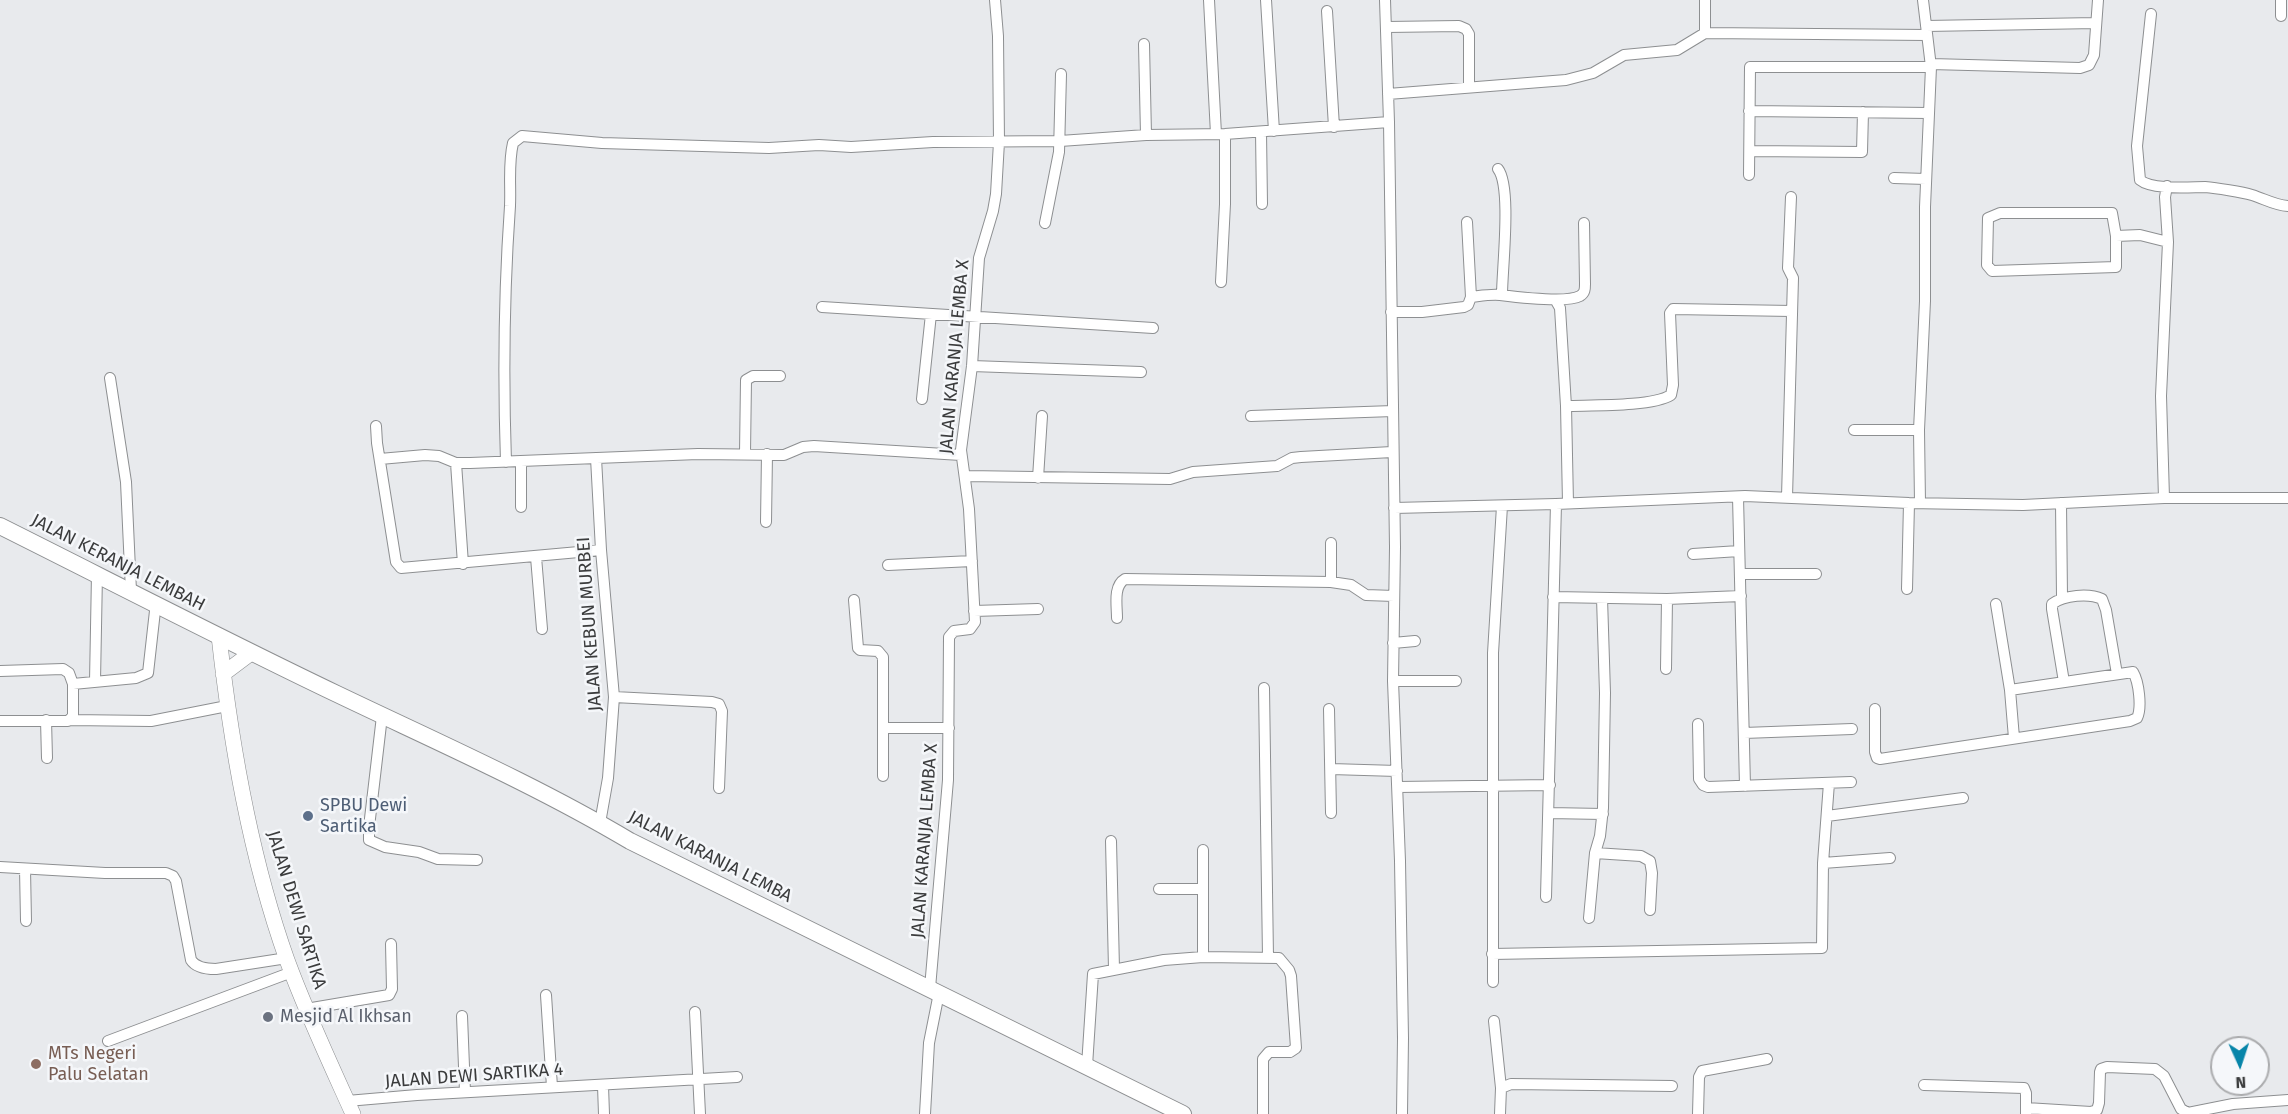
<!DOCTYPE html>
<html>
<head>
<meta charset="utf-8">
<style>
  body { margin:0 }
  #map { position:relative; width:2288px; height:1114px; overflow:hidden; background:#e8eaed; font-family:"Fira Sans",sans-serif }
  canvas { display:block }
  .north { position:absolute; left:2210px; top:1036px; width:60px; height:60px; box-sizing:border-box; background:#f5f7fa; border:2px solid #abacae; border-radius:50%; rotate:177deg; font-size:16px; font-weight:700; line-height:24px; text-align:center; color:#3b3c3d }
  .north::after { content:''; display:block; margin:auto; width:21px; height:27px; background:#0785a9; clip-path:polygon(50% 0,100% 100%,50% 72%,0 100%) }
</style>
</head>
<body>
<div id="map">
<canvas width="2288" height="1114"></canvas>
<div class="north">N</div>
</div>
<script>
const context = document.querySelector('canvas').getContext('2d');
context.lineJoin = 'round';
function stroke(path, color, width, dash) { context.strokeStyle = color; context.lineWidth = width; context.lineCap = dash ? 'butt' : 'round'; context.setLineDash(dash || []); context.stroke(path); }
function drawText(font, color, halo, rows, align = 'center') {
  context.font = font + ' "Fira Sans",sans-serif'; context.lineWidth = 5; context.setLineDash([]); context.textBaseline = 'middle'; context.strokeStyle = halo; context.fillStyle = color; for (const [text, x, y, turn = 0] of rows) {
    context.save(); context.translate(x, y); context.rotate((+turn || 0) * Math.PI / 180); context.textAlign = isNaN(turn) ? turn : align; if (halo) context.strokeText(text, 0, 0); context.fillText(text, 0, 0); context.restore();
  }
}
const minor = new Path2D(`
  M1209,0L1216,134
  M1266,0L1274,131
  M1385,0L1389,122L1395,547L1393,681L1400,861L1403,1038L1402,1114
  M1705,0V33L1927,35
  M1327,11L1334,127
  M2151,14L2137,146L2140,180C2152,190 2189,187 2205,187C2216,188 2242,192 2252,195C2265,199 2274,205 2288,206
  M2281,16V0
  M1926,26L2096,23
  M1387,27L1459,26L1466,29L1469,34V86
  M1144,44L1146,135
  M1931,64L2080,68L2089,65L2094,55L2098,0
  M1388,94L1566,80L1593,73L1624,55L1677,50L1705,33
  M1749,111L1929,113
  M1261,132L1262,204
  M1750,151L1862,152L1863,112
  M1498,169C1512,187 1502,269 1502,295
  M1749,175L1750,67H1931
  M1894,178L1926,179
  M2000,213H2112L2116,236V267L1992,271L1987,265L1988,218Z
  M1467,222L1471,297
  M1045,223L1059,152L1061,74
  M2116,236L2140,235L2168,242
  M1221,282L1225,204V134
  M1556,301L1560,308L1566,406C1590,405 1652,407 1671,395L1673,385L1670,313L1673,309L1792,311
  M822,307L1153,328
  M1391,312H1422L1464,307L1468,305L1471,297C1480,296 1491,294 1500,295C1516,297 1567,303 1580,296C1585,293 1585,289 1585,284L1584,223
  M972,366L1141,372
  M110,378L126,482L131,591
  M922,399L931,314
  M1566,406L1568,503
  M1251,416L1393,411
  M376,426L377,443L396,562L401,568L601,550
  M1854,430H1919
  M745,453L746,380L753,376H780
  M596,458L601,550L614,697L608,778L600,823
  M380,459L425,455L439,456L456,463H470L698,454L784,455L803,447L814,446L961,455
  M521,461V507
  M506,462C503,376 504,291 510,206C511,185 508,164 513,143L522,136L602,143L769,148L819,145L851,147L933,142L1060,141L1146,135L1225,134L1389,122
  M456,463L463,564
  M966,476L1170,479L1193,472L1277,466L1292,458L1301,457L1392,452
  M1038,478L1042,416
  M1738,497L1745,786
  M1787,497L1793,278L1788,268L1791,197
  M2164,498L2161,396L2168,242L2165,197L2167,186
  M1920,503L1919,430L1925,301V207L1931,67L1923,0
  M2061,503L2062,597
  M1394,508L1556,504L1745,496L1909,503L2023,505L2164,498H2288
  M766,522L767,454
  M1693,554L1739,551
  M536,557L542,629
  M888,565L972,561
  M1740,574H1816
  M1331,582V543
  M1907,589L1909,503
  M1553,597L1667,599L1741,596
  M854,600L858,648L860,650L878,651L883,657V776
  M1996,604L2010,690L2014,738
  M974,611L1038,609
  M1117,618C1117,605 1113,586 1125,579L1331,582L1351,585L1366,595L1394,596
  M1393,643L1415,641
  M1666,669L1667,599
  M0,671L63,669L69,673L73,684V716L68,721H0
  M95,681L97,574
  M1393,681H1456
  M2064,682L2052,609V604C2064,595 2089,593 2102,599L2106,610L2117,674
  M73,684L136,678L148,673L156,602
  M1264,688L1268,957
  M614,697L712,702L719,704L722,711L719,788
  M1329,709L1331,813
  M1875,709V752L1877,758L1880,759L2130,721L2137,718C2142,708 2139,682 2133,672L2010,690
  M382,716L369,827V840L385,847L419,852L438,859L477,860
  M46,720L47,758
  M70,720L151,721L227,706
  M1698,724L1699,779L1703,785L1708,787L1851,782
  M884,728H949
  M1744,733L1852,729
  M1331,769L1397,771
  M1398,787L1550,785
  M1549,813L1603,814
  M1827,816L1963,798
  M1111,841L1114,969
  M1203,850V957
  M1595,853L1641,856L1650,861L1652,873L1650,910
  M1823,863L1890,858
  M0,867L105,873H166L173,876L176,881L191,960C196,968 207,969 216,969L287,958
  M25,869L26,921
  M1159,889H1203
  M1546,897L1556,504
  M1589,918L1595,853L1600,836L1603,808L1605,693L1602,598
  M1492,954L1822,948L1823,863L1829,783
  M1493,982V653L1502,506
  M930,988L948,780L949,637L954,631L970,629L975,622L969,509L961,450L972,366L979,258L993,211L996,194L999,142L998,36L995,0
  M546,995L552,1087
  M306,1009L389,995L392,989L391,944
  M695,1012L700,1114
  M462,1016L465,1092
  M1494,1021L1501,1088L1500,1114
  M108,1041L292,972
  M1087,1066L1093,974L1164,960L1203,957L1279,958L1289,970L1291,976L1296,1048L1290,1052H1269L1263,1059V1114
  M1924,1085L2024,1088L2026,1093V1108
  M603,1086L604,1114
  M1501,1088L1511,1084L1672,1086
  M347,1101L417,1095L737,1077
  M925,1114L929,1043L939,993
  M1698,1114L1699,1077L1702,1071L1767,1059
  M2026,1114V1108L2091,1112L2097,1110L2099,1103L2100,1072L2101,1069L2107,1067L2155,1069L2164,1076L2181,1109L2188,1113L2233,1104L2288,1100`);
const secondary = new Path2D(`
  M219,636C231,745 250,856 287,960C306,1012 330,1063 353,1114
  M223,674L251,653`);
const primary = new Path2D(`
  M0,526C112,582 224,640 337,694C435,741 536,785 630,841L1183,1114`);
stroke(minor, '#8d8f91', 12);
stroke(secondary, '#8d8f91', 16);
stroke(primary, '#8d8f91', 18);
stroke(minor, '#fff', 10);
stroke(secondary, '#fff', 15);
stroke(primary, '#fff', 16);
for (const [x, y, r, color] of [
  [308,816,6,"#5c6f8a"],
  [268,1017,6,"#6b7280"],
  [36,1064,6,"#8d6e63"]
]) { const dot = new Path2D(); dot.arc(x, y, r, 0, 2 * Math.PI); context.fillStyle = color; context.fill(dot); stroke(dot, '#f5f7fa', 2); }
drawText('18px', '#3b3c3d', '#f5f7fa', [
  ["JALAN KARANJA LEMBA X",955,357,-85],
  ["JALAN KERANJA LEMBAH",118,563,27],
  ["JALAN KEBUN MURBEI",590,624,-94],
  ["JALAN KARANJA LEMBA X",925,841,-86],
  ["JALAN KARANJA LEMBA",710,857,27],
  ["JALAN DEWI SARTIKA",296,910,73],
  ["JALAN DEWI SARTIKA 4",474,1076,-4]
]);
drawText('18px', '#4e5e75', '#f5f7fa', [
  ["SPBU Dewi",320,806],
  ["Sartika",320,827]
], 'left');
drawText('18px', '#5b616d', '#f5f7fa', [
  ["Mesjid Al Ikhsan",280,1017]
], 'left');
drawText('18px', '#785e54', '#f5f7fa', [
  ["MTs Negeri",48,1054],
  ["Palu Selatan",48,1075]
], 'left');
</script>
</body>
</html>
